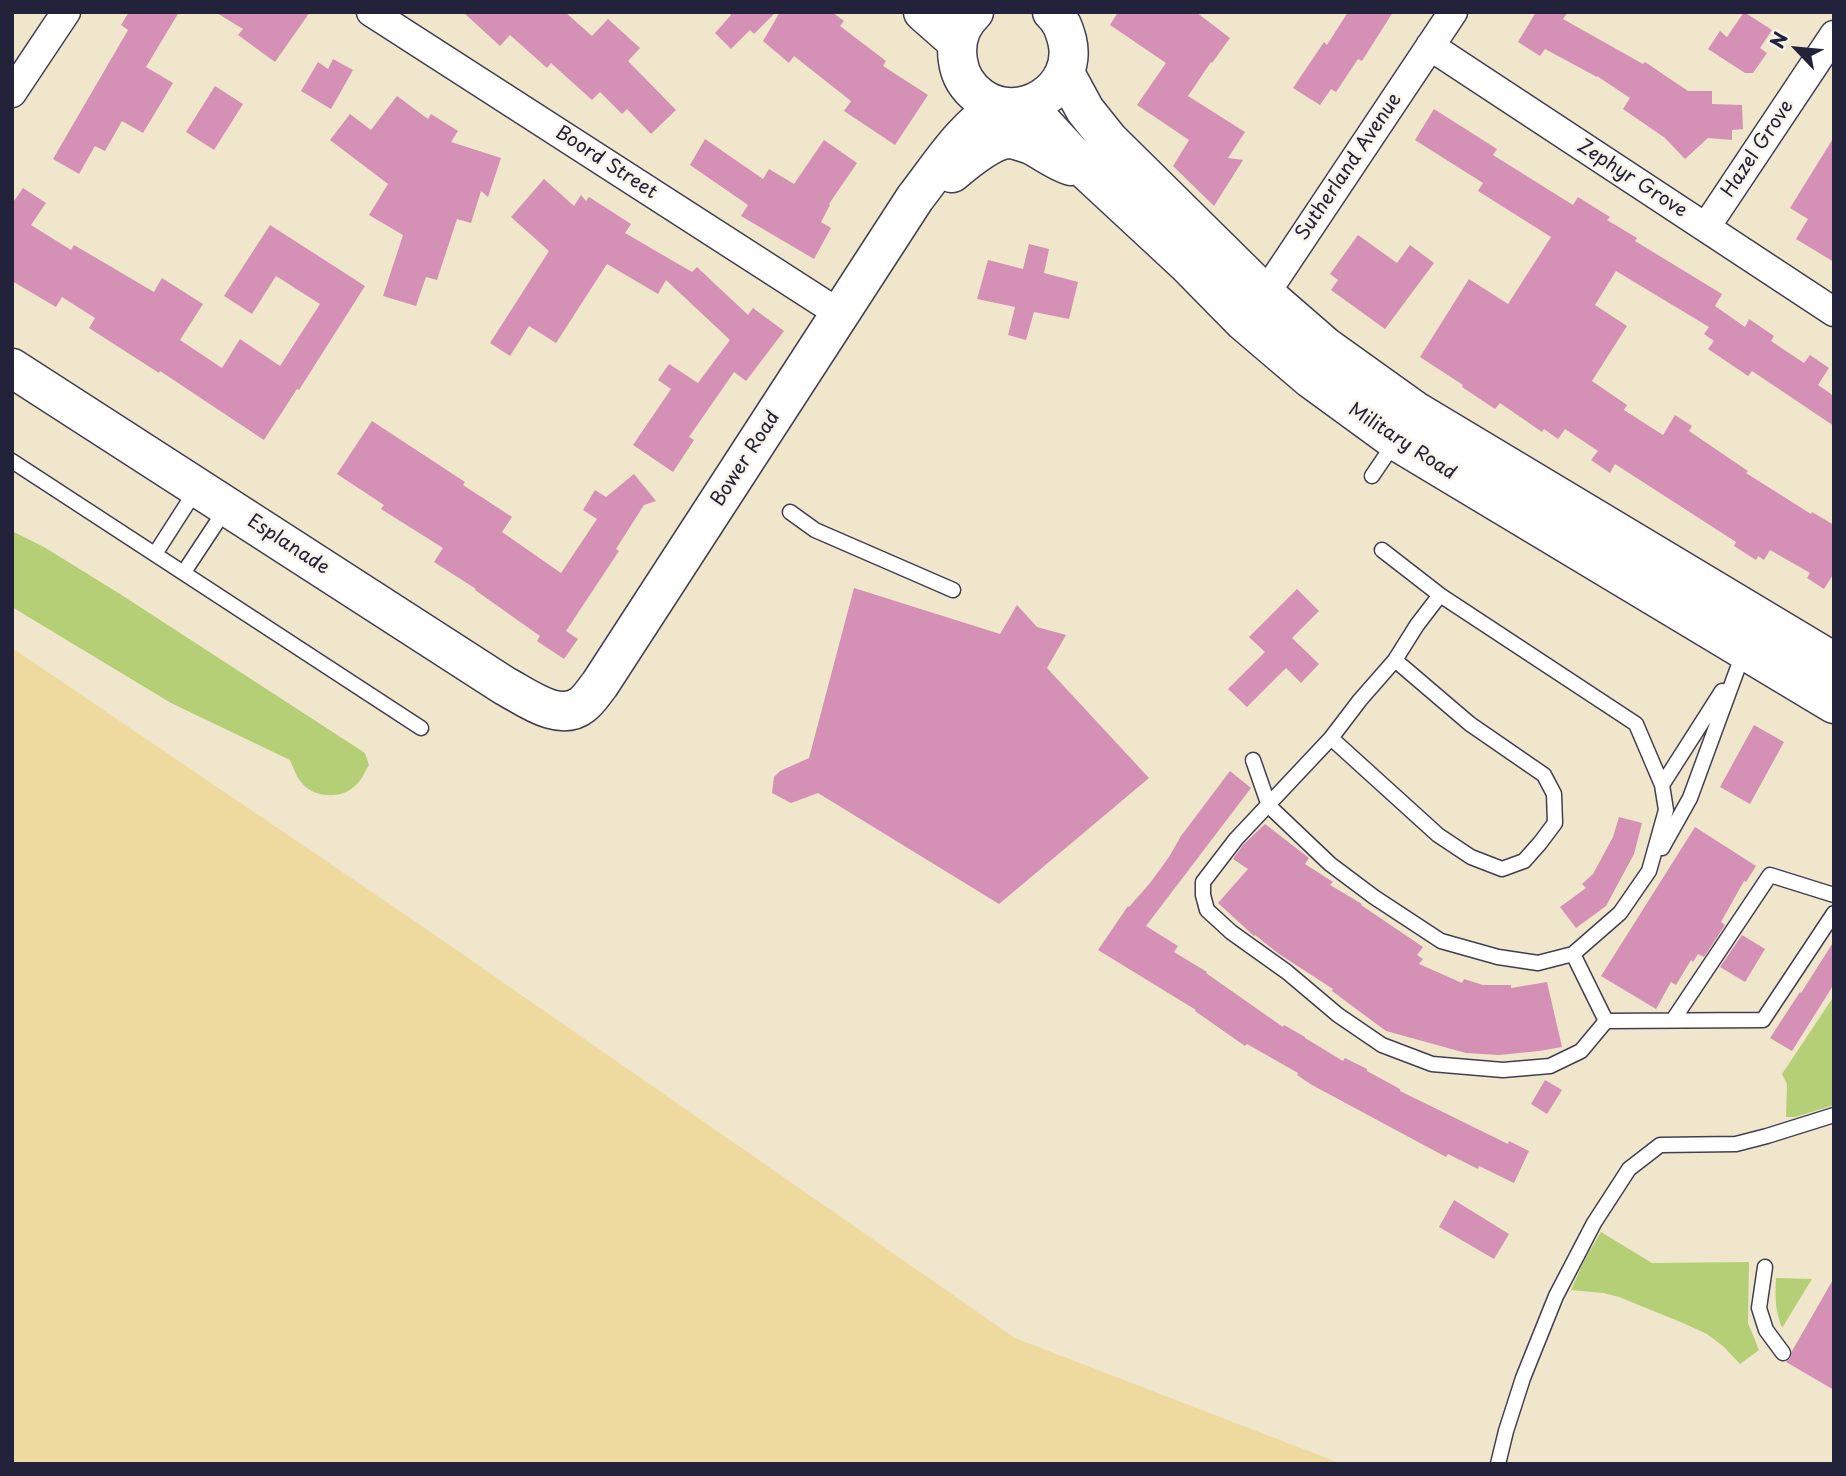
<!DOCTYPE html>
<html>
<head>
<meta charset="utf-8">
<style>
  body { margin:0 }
  #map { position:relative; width:1846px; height:1476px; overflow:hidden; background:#f0e6cb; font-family:"Playpen Sans",sans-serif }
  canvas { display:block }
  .frame { position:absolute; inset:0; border:14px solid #22223b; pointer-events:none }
  .north { position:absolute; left:1762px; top:14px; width:70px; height:70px; -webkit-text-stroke:5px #f7f3e8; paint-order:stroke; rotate:296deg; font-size:19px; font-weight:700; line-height:28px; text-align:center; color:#22223b }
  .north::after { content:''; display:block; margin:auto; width:24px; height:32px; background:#22223b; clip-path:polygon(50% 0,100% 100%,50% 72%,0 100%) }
</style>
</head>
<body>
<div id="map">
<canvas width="1846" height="1476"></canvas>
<div class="frame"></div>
<div class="north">N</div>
</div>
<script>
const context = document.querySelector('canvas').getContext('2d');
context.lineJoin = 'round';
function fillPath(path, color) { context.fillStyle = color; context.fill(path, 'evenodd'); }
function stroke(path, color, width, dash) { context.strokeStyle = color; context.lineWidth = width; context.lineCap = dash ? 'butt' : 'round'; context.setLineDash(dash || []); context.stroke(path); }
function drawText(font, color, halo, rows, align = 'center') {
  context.font = font + ' "Playpen Sans",sans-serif'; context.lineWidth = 5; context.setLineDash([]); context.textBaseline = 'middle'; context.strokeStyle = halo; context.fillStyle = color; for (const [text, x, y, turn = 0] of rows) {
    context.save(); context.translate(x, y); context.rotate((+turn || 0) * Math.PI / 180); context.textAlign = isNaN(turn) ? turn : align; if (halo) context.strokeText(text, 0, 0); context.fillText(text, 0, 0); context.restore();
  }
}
fillPath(new Path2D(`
  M12,531L44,547L120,594L365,753L369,765C366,769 364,775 361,779C350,797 324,800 307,788C298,781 294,770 290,760L171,703L12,607Z
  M1834,996V1105L1795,1117H1786L1787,1084L1782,1074Z
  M1601,1232L1652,1263L1749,1262L1748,1323L1759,1350L1740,1364L1724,1347L1707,1334L1683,1323L1619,1297L1603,1293L1571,1290L1585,1259Z
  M1776,1278L1812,1279L1782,1328C1775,1310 1775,1297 1776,1278Z`), '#b4cf75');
fillPath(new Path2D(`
  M12,648L419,924L1015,1338L1342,1464H12Z`), '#eeda9e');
fillPath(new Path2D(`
  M129,12H179L146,67L173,83L143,133L122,121L105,151L95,146L79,174L53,159L128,30L121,25Z
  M215,12H310L275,62L238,35L243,29Z
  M463,12H565L592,36L608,19L640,48L628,61L676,110L651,134L627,109L622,114L600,92L592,100L551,63L547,68L510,35L500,46Z
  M728,12H776L754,34L750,30L731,49L715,33L731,15Z
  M780,12H832L844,21L840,26L886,61L883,66L928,95L895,145L844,111L851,101L794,56L789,63L763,41Z
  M1118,12H1196L1230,38L1212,63L1211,62L1188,96L1245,132L1228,158L1243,160L1214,206L1173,166L1189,140L1137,105L1166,63L1110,25Z
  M1348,12H1393L1362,61L1358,59L1336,92L1331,89L1320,105L1293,88L1324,42L1327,45Z
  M1536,12H1568L1563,19L1643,64L1645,62L1688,91H1712V104L1742,105L1743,129L1732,130V140L1708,138L1685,159L1665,138L1623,109L1630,98L1597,76V77L1545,49L1540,56L1518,42Z
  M1744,12L1772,30L1760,48L1767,53L1753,73H1745L1708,49L1720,31L1727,37Z
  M333,59L353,70L331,109L301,91L318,62L328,69Z
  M215,86L243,104L214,150L186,132Z
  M397,96L428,119L431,114L458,131L451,142L501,158L488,197L481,191L471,223L457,219L437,280L426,277L416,306L383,296L403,235L369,215L388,184L330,140L350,114L371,130Z
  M1434,109L1497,149L1493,155L1573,205L1578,197L1610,217L1607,220L1637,238L1635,241L1722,294L1715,306L1745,327L1749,319L1774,336L1771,341L1804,363L1810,355L1829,368L1818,385L1834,396V426L1752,371L1748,376L1708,349L1714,341L1704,334L1709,327L1616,271L1595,305L1627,326L1592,381L1627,405L1624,410L1663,435L1675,415L1692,426L1689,431L1748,471L1746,473L1811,514L1812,512L1834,525V573L1824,589L1807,578L1810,573L1770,550L1764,560L1758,556L1756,560L1734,546L1736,542L1615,464L1610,473L1591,460L1598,451L1565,429L1558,439L1544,429L1542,432L1500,403L1495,409L1462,387L1463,385L1420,357L1469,279L1508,304L1551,237L1478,191L1483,183L1415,140Z
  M1834,137V262L1796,239L1808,219L1790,208Z
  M705,139L763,179L769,169L794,184L824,140L857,163L829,204L830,205L821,222L831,228L814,259L741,216L748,205L690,165Z
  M544,179L574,206L581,195L586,201L589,197L631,224L625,233L692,272L697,267L748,315L753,308L784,331L746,381L734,372L689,437L694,440L673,472L633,445L671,389L658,380L669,364L698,383L730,340L666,280L658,294L607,264L556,343L529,326L510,356L490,343L549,251L511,217Z
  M23,188L46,203L31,225L71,250L74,245L154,292L162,278L203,304L180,340L222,368L240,339L280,366L320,304L276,276L252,314L224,296L270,225L365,286L299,390L297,389L264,440L160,371L159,373L89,328L95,318L62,297L56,307L12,281V204Z
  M1358,235L1397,263L1410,245L1434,263L1385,329L1331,290L1338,280L1330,274Z
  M1029,244L1049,249L1044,273L1078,282L1069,319L1034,312L1026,340L1008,335L1015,307L977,299L988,260L1023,269Z
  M372,421L465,482L463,485L512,517L502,532L561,573L597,519L583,510L595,490L606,497L634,474L656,501L644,505L616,549L619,551L566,631L578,639L564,659L537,641L540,636L475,590L476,589L434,562L443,548L381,509L384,505L337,474Z
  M854,588L1000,634L1017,605L1037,627L1066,635L1047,668L1149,778L999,904L818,793L791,803L772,793L774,777L780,771L809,758Z
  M1297,589L1319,611L1292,638L1319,664L1301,683L1286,668L1247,707L1228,689L1265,652L1249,637Z
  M1754,725L1784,742L1750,804L1720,787Z
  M1230,771L1251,788L1146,926L1178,946L1174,952L1207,972L1206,973L1283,1027L1284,1025L1305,1037V1038L1343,1061L1345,1058L1367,1069V1071L1400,1089V1091L1445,1113L1508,1144L1509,1141L1529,1151L1514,1183L1479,1166L1478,1169L1448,1154L1446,1157L1312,1085L1297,1075L1298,1073L1247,1044L1245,1046L1195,1011L1196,1010L1098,950L1128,906L1129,907L1150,883L1169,857L1181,836Z
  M1619,817L1642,823L1634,854L1606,906L1576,928L1560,907L1586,888L1582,884L1593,874L1613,837Z
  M1265,824L1309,858L1305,864L1333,882L1330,885L1362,904L1361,905L1423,947L1417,955L1423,959L1419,964L1462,983L1464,979L1483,985H1511V988L1547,982L1562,1047L1539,1051L1499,1055L1466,1053L1386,1031L1332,991L1333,989L1279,954L1255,935L1254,936L1218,903L1248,869L1233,859L1243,845Z
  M1695,827L1756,866L1746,882L1744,881L1721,922L1725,925L1704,957L1698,954L1693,962L1691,960L1676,985L1671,982L1656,1009L1601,976Z
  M1742,935L1765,949L1745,982L1720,967Z
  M1834,941V984L1792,1051L1770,1038L1800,992L1801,993Z
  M1545,1080L1562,1090L1547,1114L1531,1104Z
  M1454,1200L1509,1234L1494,1259L1439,1227Z
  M1834,1278V1390L1786,1362L1791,1357L1792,1351Z`), '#d491b5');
const lane = new Path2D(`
  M12,461L421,728
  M1372,476L1395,442
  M790,512L815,530L953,590
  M155,554L196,490
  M184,572L227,507
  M1440,595L1417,625L1395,660L1360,700L1331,738L1236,839L1203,882V895L1207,910L1231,932L1287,972L1338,1015L1382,1045L1432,1064L1503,1070L1550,1066L1581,1051L1606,1021L1573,954
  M1331,738L1438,835L1471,857L1502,869L1524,861L1540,843L1555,823L1554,794L1544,775L1470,724L1395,660
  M1253,760L1269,806L1330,864L1374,897L1441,941L1498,957L1538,963L1573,954L1620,913L1649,871L1666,810L1662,785L1636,724L1440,595L1382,550
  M1662,785L1722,691
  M1662,848L1690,798L1744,651
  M1673,1020L1770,875L1834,895
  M1606,1021L1763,1020L1834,913
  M1765,1267L1759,1308L1766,1330L1783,1353
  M1498,1464L1506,1431L1523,1378L1556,1296L1594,1223L1629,1169L1660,1145L1736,1144L1767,1136L1834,1115`);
const street = new Path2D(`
  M371,12L840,314
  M1430,46L1834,312
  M12,93L66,12
  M1706,227L1834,35
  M1253,309L1265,294L1453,12`);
const secondary = new Path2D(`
  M923,12L957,42
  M974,12C960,25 955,43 958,61C960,76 968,88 980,97C1020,126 1079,89 1067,40C1064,29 1061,20 1052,12
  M1065,73L1085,110L1109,140L1265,294L1326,347L1414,410L1834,662
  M1027,106L1089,173L1186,263L1243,321L1311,379L1396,441L1834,704
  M952,173C965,162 992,140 1009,139C1016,139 1024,143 1031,145C1045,152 1056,161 1071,166
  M12,368L505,686C526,697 559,723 582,705C589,700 595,690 600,684L915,198C940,166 964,126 999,107`);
stroke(lane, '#413f51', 17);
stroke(street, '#413f51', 31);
stroke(secondary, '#413f51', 41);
stroke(lane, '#fff', 14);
stroke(street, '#fff', 28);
stroke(secondary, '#fff', 38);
drawText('19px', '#22223b', '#f7f3e8', [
  ["Hazel Grove",1758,149,-56],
  ["Boord Street",606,163,33],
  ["Sutherland Avenue",1349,167,-56],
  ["Zephyr Grove",1632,179,33],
  ["Military Road",1402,442,33],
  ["Bower Road",746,459,-57],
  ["Esplanade",288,545,33]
]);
</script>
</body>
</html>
